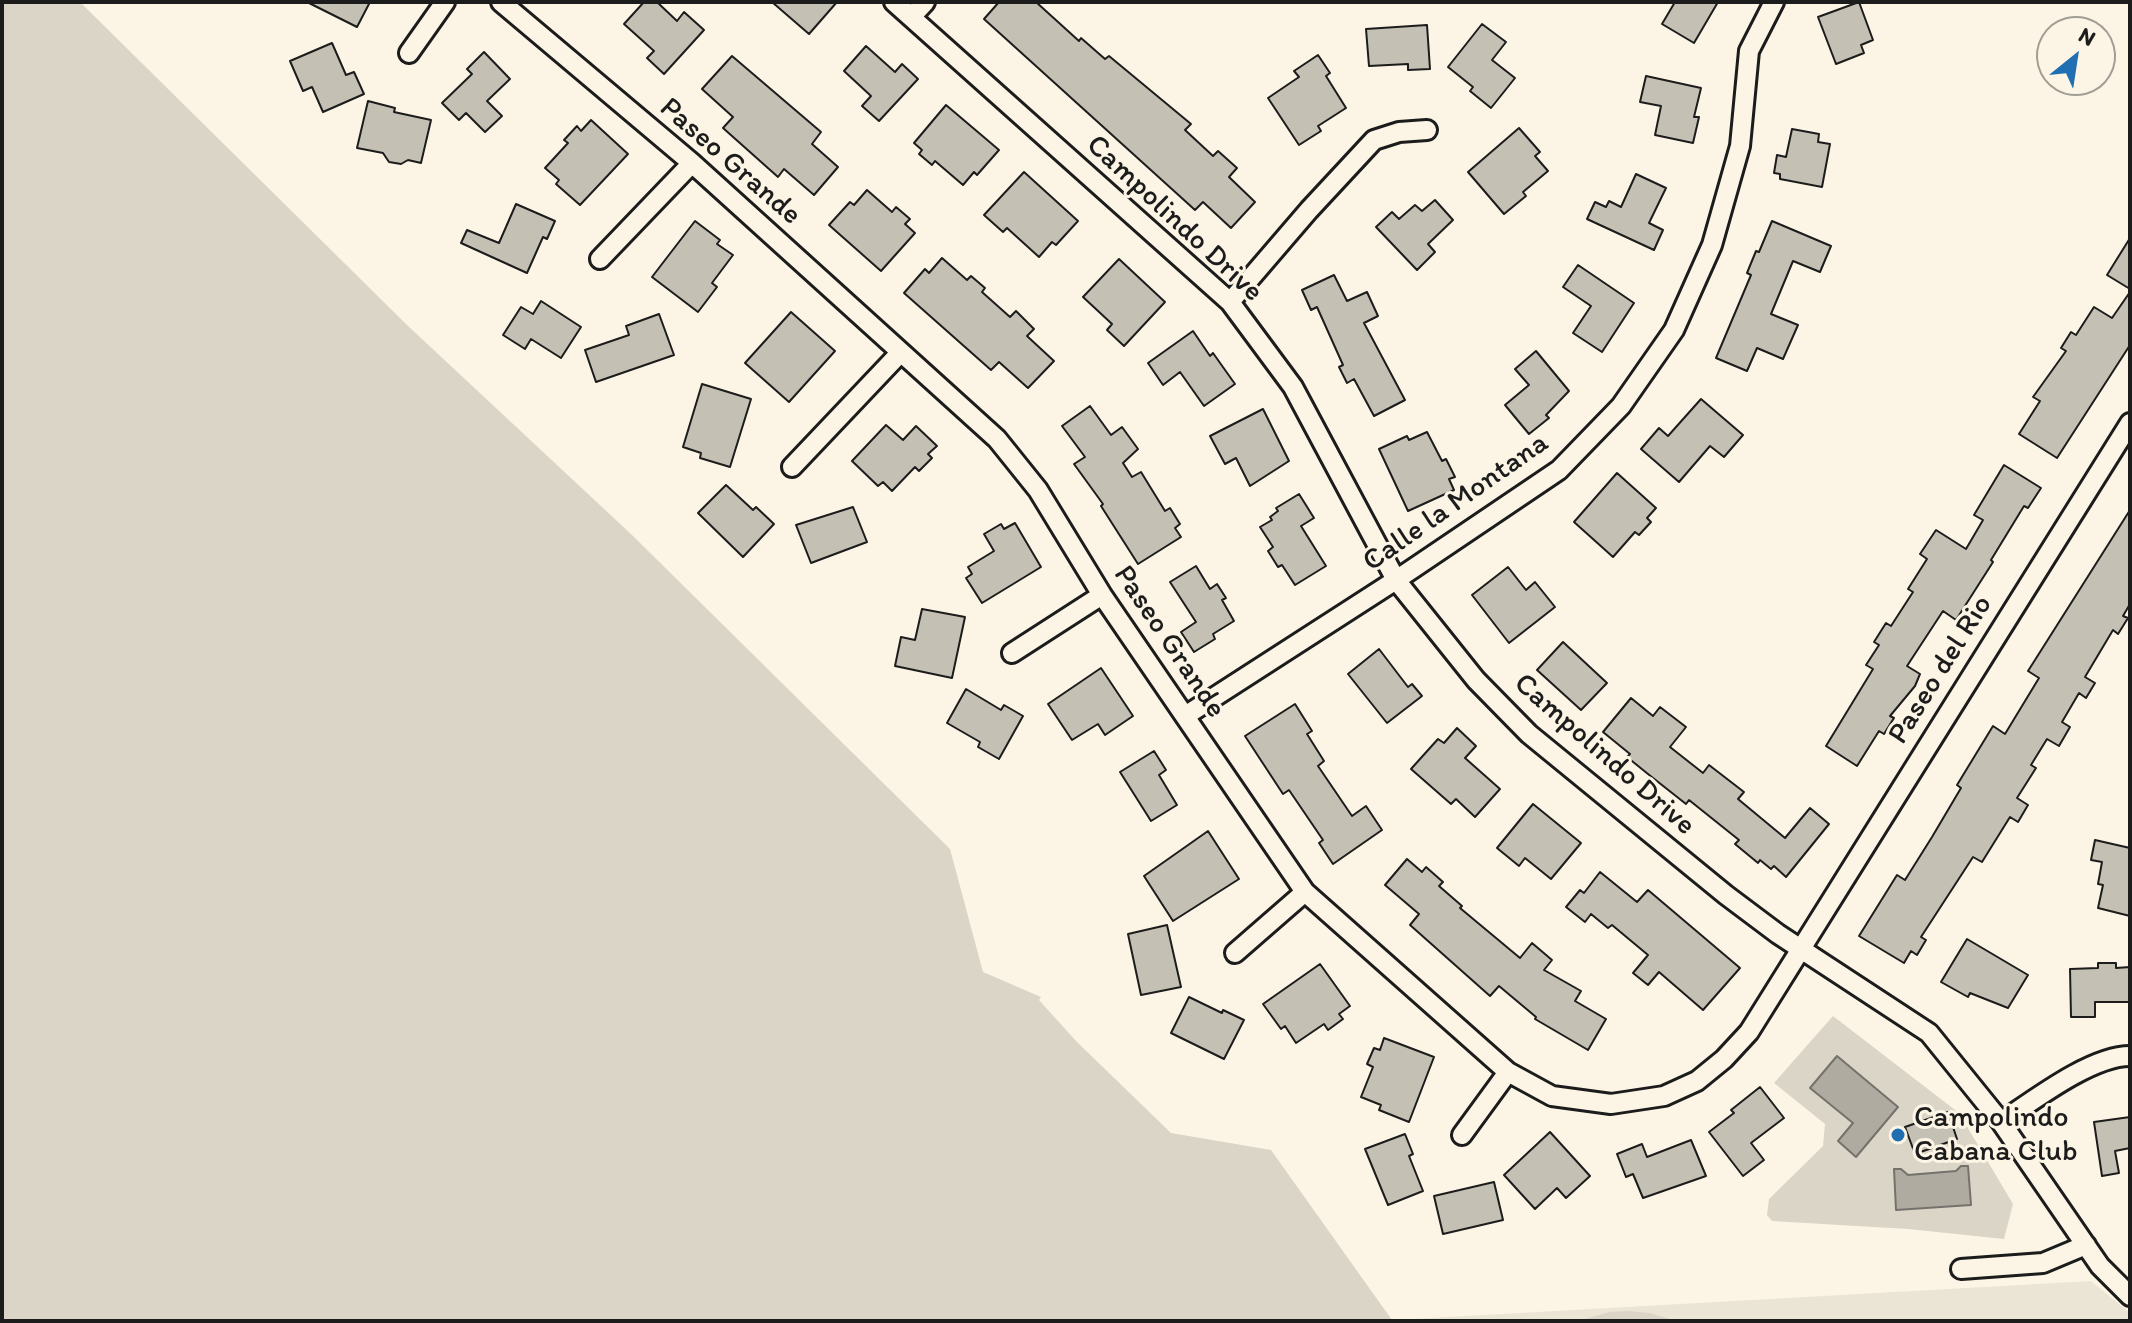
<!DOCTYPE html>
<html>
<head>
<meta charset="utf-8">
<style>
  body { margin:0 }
  #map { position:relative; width:2132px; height:1323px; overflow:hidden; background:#fcf5e5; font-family:Itim,sans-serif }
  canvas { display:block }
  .frame { position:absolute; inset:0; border:4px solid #1c1c1c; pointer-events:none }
  .north { position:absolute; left:2036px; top:16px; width:80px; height:80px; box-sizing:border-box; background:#fcf5e5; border:2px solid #a29e95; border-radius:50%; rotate:30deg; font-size:22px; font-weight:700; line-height:32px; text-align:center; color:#1c1c1c }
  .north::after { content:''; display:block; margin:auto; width:28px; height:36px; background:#1f6fb2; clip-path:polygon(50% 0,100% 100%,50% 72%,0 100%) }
</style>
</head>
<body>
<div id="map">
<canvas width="2132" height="1323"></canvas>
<div class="frame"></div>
<div class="north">N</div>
</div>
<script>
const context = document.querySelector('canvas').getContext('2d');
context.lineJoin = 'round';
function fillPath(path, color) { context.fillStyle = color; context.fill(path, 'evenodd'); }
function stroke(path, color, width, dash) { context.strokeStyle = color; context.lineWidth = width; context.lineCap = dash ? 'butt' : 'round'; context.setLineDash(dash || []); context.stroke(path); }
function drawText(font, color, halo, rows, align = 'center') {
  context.font = font + ' Itim,sans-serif'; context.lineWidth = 6; context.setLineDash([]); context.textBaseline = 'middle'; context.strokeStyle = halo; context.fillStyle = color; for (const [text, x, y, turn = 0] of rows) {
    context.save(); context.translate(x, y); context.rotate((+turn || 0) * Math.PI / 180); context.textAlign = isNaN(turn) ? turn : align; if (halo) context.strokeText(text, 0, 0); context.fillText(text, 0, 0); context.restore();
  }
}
fillPath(new Path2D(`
  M2091,1281L2130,1313V1321H1377Z`), '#ebe5d6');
fillPath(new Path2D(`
  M2,2H80L407,325L632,535L950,849L983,972L1041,997L1039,1000L1077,1042L1171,1133L1271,1150L1392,1320L2,1321Z
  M1833,1016L1959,1113L2013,1204L2004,1239L1908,1229L1772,1221L1767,1215L1769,1199L1823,1146L1825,1124L1774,1083Z
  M1629,1311L1650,1313L1676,1321H1578L1610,1312Z`), '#dbd5c8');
const water = new Path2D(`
  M1837,1056L1898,1107L1856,1157L1838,1141L1853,1123L1810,1088Z
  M1961,1166H1968L1971,1205L1896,1210L1894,1169H1901L1908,1175L1956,1171Z`);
fillPath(water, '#b0aba1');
stroke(water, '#75726c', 2);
const building = new Path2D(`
  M307,2H370L357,27Z
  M644,2H657L677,21L684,12L704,30L664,74L647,58L654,51L624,24Z
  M772,2H837L809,34Z
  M999,2H1036L1079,41L1081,38L1105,59L1109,56L1191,124L1185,130L1213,156L1218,151L1237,168L1229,177L1255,202L1231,228L1203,202L1195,210L984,19Z
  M1675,2H1718L1694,43L1662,24Z
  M1859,2L1873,40L1861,45L1864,53L1836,64L1818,17Z
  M1482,24L1506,42L1492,60L1515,78L1491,108L1470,91L1473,87L1448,67Z
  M1427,25L1430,69L1408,70V64L1369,66L1366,29Z
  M332,43L346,75L354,72L364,94L323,112L312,87L303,91L290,61Z
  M866,46L895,72L902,64L918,79L879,121L862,106L871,96L844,71Z
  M484,52L510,79L487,101L502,116L485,132L466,113L459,120L442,103L472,74L467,69Z
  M1318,55L1330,73L1326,76L1346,108L1318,126L1321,131L1299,145L1268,98L1299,77L1294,71Z
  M732,56L821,132L812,144L838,167L814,195L784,169L778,177L723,128L733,117L702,89Z
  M1646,76L1701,88L1694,117H1699L1693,143L1655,135L1661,106L1640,102Z
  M368,101L395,108L394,112L431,120L421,163L408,160L401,164L389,162L383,153L357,148Z
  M946,105L999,150L977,175L974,172L963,185L935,161L932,165L919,154L922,150L914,143Z
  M591,120L628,154L580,205L556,184L559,180L545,168L568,143L564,140L577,126L581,131Z
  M1519,128L1540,152L1535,156L1548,171L1523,192L1526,196L1504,214L1468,172Z
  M1792,129L1819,134L1818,142L1830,144L1822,187L1780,179V174L1774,173L1777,155L1786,157Z
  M1024,172L1078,221L1056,245L1052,242L1039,257L1007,228L1003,232L984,215Z
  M1636,174L1666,188L1649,223L1663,230L1654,250L1587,219L1595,202L1606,207L1609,201L1621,207Z
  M867,190L892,212L896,207L910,219L905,224L915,233L881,271L829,225L850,202L854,205Z
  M1435,200L1453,220L1428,244L1435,252L1417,270L1376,227L1392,212L1399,219L1415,205L1422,211Z
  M516,204L555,221L547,239L543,237L527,273L461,243L467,230L499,243Z
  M695,221L720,240L717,244L733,255L712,283L717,287L698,312L652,277Z
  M1772,221L1831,246L1820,272L1793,261L1771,314L1798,325L1783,359L1757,348L1747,371L1716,358L1751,275L1747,273L1756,251L1759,252Z
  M2130,238V289L2107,275Z
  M942,258L967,280L971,276L985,288L982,292L1010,317L1016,311L1034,329L1027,336L1054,361L1028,388L999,362L991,370L904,293L925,269L929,273Z
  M1119,259L1165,302L1124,346L1107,330L1112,324L1083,297Z
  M1578,265L1634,303L1602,352L1573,333L1591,306L1563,287Z
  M1334,275L1347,301L1367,292L1378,316L1364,323L1405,400L1374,416L1354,379L1347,383L1339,367L1343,365L1317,307L1311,310L1302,290Z
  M2130,292V345L2057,458L2019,434L2040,401L2033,397L2066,351L2061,348L2071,332L2076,335L2094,307L2112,318Z
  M541,301L581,327L561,358L531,339L525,349L503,335L521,307L533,314Z
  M791,312L835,351L789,402L745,363Z
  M659,314L674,355L596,382L585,350L629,335L626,326Z
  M1193,331L1210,356L1213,353L1235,384L1204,406L1180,372L1163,385L1148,363Z
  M1536,351L1569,391L1546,415L1549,418L1529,434L1505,405L1529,385L1515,369Z
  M702,384L751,399L730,467L700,458L701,453L683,447Z
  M1701,399L1743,435L1724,457L1710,446L1679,482L1641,449L1659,428L1668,436Z
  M1090,406L1111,435L1122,427L1138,449L1123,463L1132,477L1141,472L1165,511L1170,508L1180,524L1175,528L1181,537L1138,564L1101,506L1103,504L1074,464L1085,457L1062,426Z
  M1263,409L1289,461L1250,486L1236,458L1225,464L1210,436Z
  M886,425L903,440L916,426L937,446L928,454L932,458L919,471L915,467L892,491L883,482L878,486L852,461Z
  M1427,432L1442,461L1446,459L1455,477L1449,479L1454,490L1408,511L1379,449L1407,436L1409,440Z
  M2004,465L2041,488L2028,508L2024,506L1991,560L1993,562L1956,620L1943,611L1907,666L1920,674L1915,686L1890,716L1894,718L1884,734L1879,731L1857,766L1826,746L1873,669L1866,665L1879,645L1874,642L1886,623L1891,626L1913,592L1908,589L1927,559L1920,554L1936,530L1966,549L1983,520L1974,515Z
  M1617,473L1656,508L1647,518L1651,522L1639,535L1635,532L1613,557L1574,522Z
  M726,485L753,510L756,507L774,524L743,557L698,513Z
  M1299,494L1314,518L1301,526L1326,566L1295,585L1282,565L1278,567L1268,551L1273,547L1260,527L1272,520L1270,517L1278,511L1276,508Z
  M853,507L867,542L811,563L796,525Z
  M2130,510V604L2123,616L2128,618L2118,634L2113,630L2085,677L2095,683L2086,698L2079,693L2062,722L2070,727L2059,746L2047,739L2031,765L2036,768L2017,798L2028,805L2018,822L2010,817L1982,862L1973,857L1921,937L1926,940L1917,955L1911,951L1904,963L1859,936L1897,875L1905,880L1932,837L1961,788L1957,785L1993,726L2005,734L2039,678L2028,671Z
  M1015,523L1041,567L982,603L966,578L972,574L968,567L994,551L984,534L1001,524L1004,529Z
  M1196,566L1210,589L1217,584L1226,598L1222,600L1234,621L1213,634L1215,639L1194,652L1181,632L1196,622L1170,582Z
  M1508,567L1526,590L1535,582L1555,607L1509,643L1472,595Z
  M922,609L965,617L952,678L895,666L901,637L915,640Z
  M1563,642L1607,683L1581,710L1537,670Z
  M1379,649L1408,687L1412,684L1422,696L1387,723L1348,674Z
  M1101,668L1133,716L1105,735L1098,724L1072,740L1048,704Z
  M966,689L1001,710L1004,705L1023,716L999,759L978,747L980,742L947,723Z
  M1631,698L1653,716L1660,707L1686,727L1670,747L1703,773L1709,765L1744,792L1738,799L1785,838L1810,808L1829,824L1786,877L1774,866L1771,869L1760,860L1758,863L1735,844L1739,840L1689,800L1686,804L1648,774L1627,757L1630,754L1603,732Z
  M1295,704L1312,731L1307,734L1324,761L1318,766L1352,816L1366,806L1382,830L1333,864L1319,843L1323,840L1289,790L1283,794L1245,736Z
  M1457,728L1476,746L1465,758L1500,789L1475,817L1456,799L1451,804L1411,769L1438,739L1444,743Z
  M1154,751L1166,770L1159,775L1177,805L1151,821L1120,772Z
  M1533,804L1581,843L1551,879L1525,858L1519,866L1497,848Z
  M1208,831L1239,879L1173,921L1144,876Z
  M2095,840L2130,848V916L2098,908L2103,885L2098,884L2102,862L2091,860Z
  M1407,859L1422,872L1426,867L1443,882L1439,886L1462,906L1460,908L1520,958L1532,943L1552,960L1544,970L1581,991L1575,1001L1606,1019L1588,1050L1535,1019L1536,1017L1499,986L1490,996L1410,925L1419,914L1385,885Z
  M1600,872L1637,902L1648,890L1740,968L1703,1010L1659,972L1648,985L1633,973L1648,955L1612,925L1608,928L1591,914L1585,922L1566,907L1580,890L1584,893Z
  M1167,925L1181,987L1141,995L1128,934Z
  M1967,939L2028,975L2008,1008L1970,993L1968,997L1941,982Z
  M2098,963H2116V968L2130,967V1002H2095V1017H2071L2070,969L2098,968Z
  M1320,964L1350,1006L1339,1014L1343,1019L1328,1030L1324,1024L1296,1043L1285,1026L1281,1029L1263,1004Z
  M1189,997L1222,1013L1223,1010L1244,1020L1224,1059L1171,1033Z
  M1384,1038L1434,1057L1409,1122L1379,1110L1381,1105L1361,1097L1373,1067L1367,1064L1374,1048L1380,1050Z
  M1760,1087L1784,1118L1751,1143L1764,1160L1743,1176L1709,1132L1734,1113L1731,1110Z
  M1948,1112L1957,1139L1915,1154L1905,1127Z
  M2130,1117V1148L2115,1151L2119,1173L2102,1176L2094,1122Z
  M1550,1132L1590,1176L1566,1198L1557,1188L1535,1209L1504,1175Z
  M1405,1134L1413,1154L1409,1156L1423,1191L1388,1205L1365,1149Z
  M1691,1140L1706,1176L1643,1198L1633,1174L1626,1177L1617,1154L1642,1144L1647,1157Z
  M1494,1182L1503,1220L1443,1234L1434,1196Z`);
fillPath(building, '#c4c0b3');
stroke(building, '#1c1c1c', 2);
const street = new Path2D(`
  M501,2L692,163L997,439L1038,490L1102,595L1305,892L1508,1072L1552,1096L1611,1104L1664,1096L1697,1081L1724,1059L1749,1032L2130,423
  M894,2L1230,302L1293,387L1396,580L1476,680L1529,734L1726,895L1778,934L1929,1033L2001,1122L2100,1266L2130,1296
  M911,17L925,2
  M409,53L445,2
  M600,259L692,163
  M1230,302L1309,210L1374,140L1399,132L1427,130
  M792,467L901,352
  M1012,653L1102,595
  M1185,716L1396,580L1559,470L1621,406L1674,330L1712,245L1740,146L1749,51L1774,2
  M1235,953L1305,892
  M2001,1122C2034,1100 2091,1056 2130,1056
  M1462,1135L1508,1072
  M1961,1269L2043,1263L2086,1245`);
stroke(street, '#1c1c1c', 24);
stroke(street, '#fcf5e5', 18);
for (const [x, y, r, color] of [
  [1898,1135,8,"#1f6fb2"]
]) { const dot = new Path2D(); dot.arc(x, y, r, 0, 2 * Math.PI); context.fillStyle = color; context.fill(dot); stroke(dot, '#fcf5e5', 3); }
drawText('30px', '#1c1c1c', '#fcf5e5', [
  ["Paseo Grande",730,162,41],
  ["Campolindo Drive",1174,219,43],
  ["Calle la Montana",1456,503,-35],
  ["Paseo Grande",1169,642,56],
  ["Paseo del Rio",1941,670,-58],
  ["Campolindo Drive",1604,755,41]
]);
drawText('30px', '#1c1c1c', '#fcf5e5', [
  ["Campolindo",1914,1118],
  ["Cabana Club",1914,1152]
], 'left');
</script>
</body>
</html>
